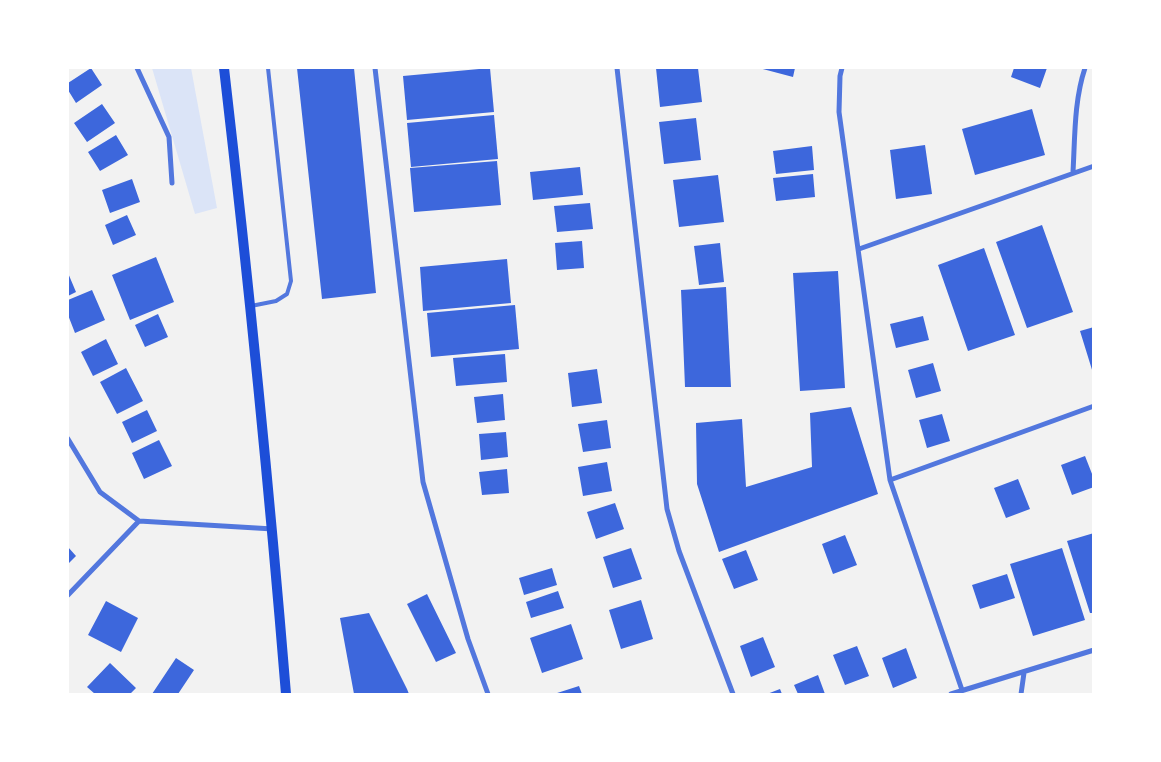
<!DOCTYPE html>
<html>
<head>
<meta charset="utf-8">
<style>
  body { margin:0 }
  #map { position:relative; width:1161px; height:762px; overflow:hidden; background:#f2f2f2; font-family:Roboto,sans-serif }
  canvas { display:block }
  .frame { position:absolute; inset:0; border:69px solid #fff; pointer-events:none }
</style>
</head>
<body>
<div id="map">
<canvas width="1161" height="762"></canvas>
<div class="frame"></div>
</div>
<script>
const context = document.querySelector('canvas').getContext('2d');
context.lineJoin = 'round';
function fillPath(path, color) { context.fillStyle = color; context.fill(path, 'evenodd'); }
function stroke(path, color, width, dash) { context.strokeStyle = color; context.lineWidth = width; context.lineCap = dash ? 'butt' : 'round'; context.setLineDash(dash || []); context.stroke(path); }
fillPath(new Path2D(`
  M152,68H191L217,208L195,214Z`), '#dbe4f7');
fillPath(new Path2D(`
  M91,68L102,85L76,103L68,90V83Z
  M297,68H354L376,293L322,299Z
  M490,68L494,112L407,120L403,76Z
  M656,68H698L702,102L660,107Z
  M759,68H795L793,77Z
  M1014,68H1047L1040,88L1011,77Z
  M102,104L115,123L87,142L74,123Z
  M1032,109L1045,155L975,175L962,129Z
  M494,115L498,159L411,167L407,123Z
  M696,118L701,160L664,164L659,122Z
  M116,135L128,155L100,171L88,152Z
  M925,145L932,194L896,199L890,150Z
  M812,146L814,170L776,174L773,151Z
  M497,161L501,205L414,212L410,168Z
  M580,167L583,195L533,200L530,172Z
  M813,174L815,197L776,201L773,178Z
  M718,175L724,222L679,227L673,180Z
  M132,179L140,202L110,213L102,190Z
  M590,203L593,229L557,232L554,206Z
  M127,215L136,235L113,245L105,225Z
  M1042,225L1073,312L1027,328L996,242Z
  M582,241L584,268L557,270L555,243Z
  M720,243L724,282L699,285L694,246Z
  M984,248L1015,335L968,351L938,265Z
  M156,257L174,302L130,320L112,275Z
  M507,259L511,303L423,311L420,267Z
  M838,271L845,388L800,391L793,273Z
  M68,273L76,292L68,296Z
  M726,287L731,387H685L681,290Z
  M92,290L105,320L75,333L68,315V300Z
  M515,305L519,349L431,357L427,313Z
  M158,314L168,337L145,347L135,325Z
  M923,316L929,340L896,348L890,324Z
  M1094,327V373H1093L1080,331Z
  M106,339L118,364L93,376L81,352Z
  M505,354L507,382L456,386L453,358Z
  M933,363L941,391L916,398L908,370Z
  M126,368L143,401L117,414L100,382Z
  M597,369L602,403L572,407L568,373Z
  M503,394L505,420L477,423L474,397Z
  M851,407L878,494L719,552L697,484L696,423L742,419L746,487L812,467L810,413Z
  M147,410L157,431L132,443L122,422Z
  M942,414L950,441L927,448L919,420Z
  M607,420L611,448L583,452L578,424Z
  M506,432L508,457L481,460L479,434Z
  M159,440L172,466L144,479L132,453Z
  M1085,456L1094,479V487L1072,495L1061,465Z
  M607,462L612,491L583,496L578,467Z
  M507,469L509,493L482,495L479,472Z
  M1018,479L1030,509L1006,518L994,488Z
  M615,503L624,529L596,539L587,512Z
  M1094,533V613H1090L1067,541Z
  M845,535L857,565L833,574L822,544Z
  M68,547L76,556L68,564Z
  M631,548L642,579L613,588L603,557Z
  M1062,548L1085,620L1033,636L1010,564Z
  M746,550L758,580L734,589L722,559Z
  M552,568L557,585L524,595L519,578Z
  M1007,574L1015,598L980,609L972,585Z
  M558,591L564,608L531,618L526,602Z
  M427,594L456,653L436,662L407,604Z
  M641,600L653,639L621,649L609,610Z
  M106,601L138,618L121,652L88,635Z
  M369,613L407,689L409,694H354L340,618Z
  M571,624L583,659L542,673L530,638Z
  M763,637L775,667L751,677L740,646Z
  M857,646L869,676L845,685L833,655Z
  M906,648L917,678L893,688L882,658Z
  M176,658L194,670L178,694H152Z
  M110,663L136,688L130,694H95L87,687Z
  M818,675L825,694H798L794,685Z
  M579,686L582,694H554Z
  M780,689L782,694H767Z`), '#3d67dc');
stroke(new Path2D(`
  M251,306L276,301L287,294L291,281L268,68`), '#5277de', 4);
stroke(new Path2D(`
  M137,68L169,137L172,183
  M375,68L423,482L468,639L488,694
  M617,68L667,509L679,551L733,694
  M842,68L840,76L839,112L890,480L962,690
  M1073,172C1075,137 1074,101 1085,68
  M859,249L1094,166
  M68,439L100,492L139,521L273,529
  M890,480L1094,406
  M68,595L139,521
  M951,694L1094,650
  M1021,694L1024,673`), '#5277de', 5);
stroke(new Path2D(`
  M224,68C248,276 269,485 286,694`), '#1d4ed8', 10);
</script>
</body>
</html>
